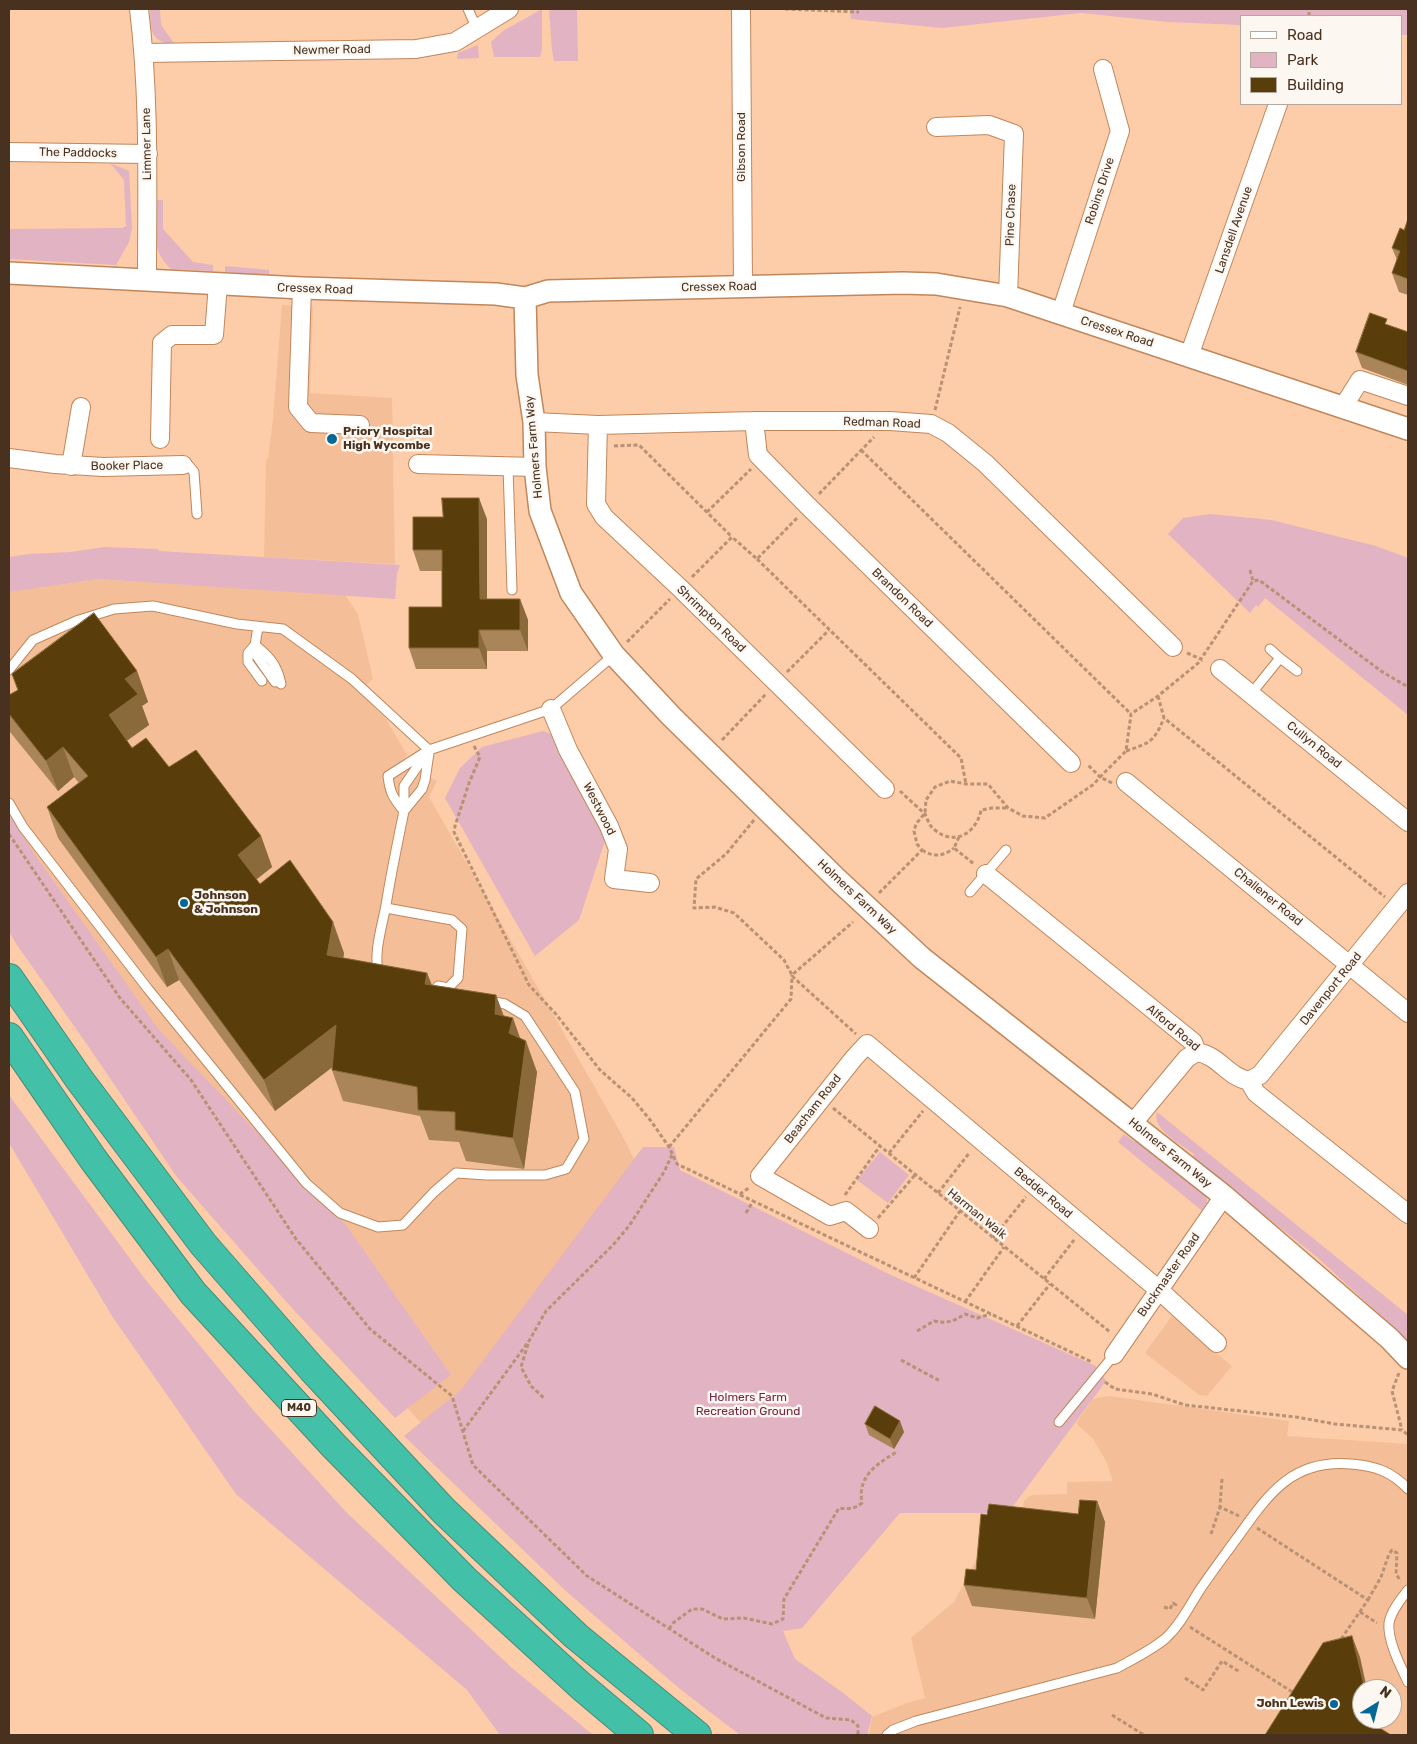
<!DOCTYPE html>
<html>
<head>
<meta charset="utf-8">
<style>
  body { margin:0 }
  #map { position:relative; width:1417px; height:1744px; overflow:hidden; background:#fdcca8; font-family:Rubik,sans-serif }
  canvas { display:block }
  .frame { position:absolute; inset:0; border:10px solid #49311f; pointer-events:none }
  .legend { position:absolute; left:1240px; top:15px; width:162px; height:90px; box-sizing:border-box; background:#fdf7f2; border:1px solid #b5a89e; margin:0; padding:6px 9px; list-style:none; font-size:15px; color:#49311f }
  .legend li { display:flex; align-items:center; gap:10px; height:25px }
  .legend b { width:25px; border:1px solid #b5a89e }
  .north { position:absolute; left:1352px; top:1679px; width:50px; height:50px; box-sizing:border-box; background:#fdf7f2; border:1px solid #b5a89e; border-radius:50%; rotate:36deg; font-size:14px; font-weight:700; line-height:20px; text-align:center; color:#49311f }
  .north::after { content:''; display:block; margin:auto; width:18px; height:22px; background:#026896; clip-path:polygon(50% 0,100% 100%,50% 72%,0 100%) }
</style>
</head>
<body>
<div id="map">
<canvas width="1417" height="1744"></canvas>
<div class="frame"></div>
<ul class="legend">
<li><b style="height:6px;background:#fff"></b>Road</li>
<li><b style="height:14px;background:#e2b3c2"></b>Park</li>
<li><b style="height:14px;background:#593e0b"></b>Building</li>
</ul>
<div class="north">N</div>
</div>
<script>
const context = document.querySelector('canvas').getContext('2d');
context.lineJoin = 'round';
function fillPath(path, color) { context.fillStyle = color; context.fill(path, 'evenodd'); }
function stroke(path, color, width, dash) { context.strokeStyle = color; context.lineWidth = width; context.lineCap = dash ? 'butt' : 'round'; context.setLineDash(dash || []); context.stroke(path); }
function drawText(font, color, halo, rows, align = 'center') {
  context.font = font + ' Rubik,sans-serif'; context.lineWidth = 5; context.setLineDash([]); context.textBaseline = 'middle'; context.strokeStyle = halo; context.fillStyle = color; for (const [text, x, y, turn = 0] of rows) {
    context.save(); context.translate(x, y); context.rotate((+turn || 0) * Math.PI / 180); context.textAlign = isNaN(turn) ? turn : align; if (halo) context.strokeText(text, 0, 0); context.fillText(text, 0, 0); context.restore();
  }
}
fillPath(new Path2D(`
  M282,305L313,307L310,393L392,398L395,564L264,557L266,459H268L273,419Z
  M98,579L345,595L358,614L373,679L359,692L386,719L407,755L400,763L437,781L429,797L622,1135L646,1183L445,1449L399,1399L9,875V590Z
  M1172,1316L1232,1366L1207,1396L1199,1395L1145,1353Z
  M1109,1396L1289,1421L1287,1436L1408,1444V1735H869L872,1717L907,1703L925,1698L911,1638L954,1602L989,1535L1020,1527L1024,1501L1028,1497L1033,1495L1067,1494V1482L1113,1481L1106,1461L1093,1439L1076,1423L1093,1399ZM1362,1689H1392V1719H1362Z`), '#f4bf98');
fillPath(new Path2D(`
  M150,9H160L161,25L174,43L171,45C149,39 151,29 150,9Z
  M542,9V49L540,57H494L491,42L503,31Z
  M549,9H577L578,61H554L552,50Z
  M850,9H1408V35H1401V16H1241V25L1168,22L1081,13L942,28L851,19Z
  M478,45L479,58L457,59L458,53Z
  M110,163L129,171L132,228L129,242L116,265L9,259V229L122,228L126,226L124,180Z
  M156,200H163V229L193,262L213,265V271L171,269C149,248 156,228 156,200Z
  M225,266L269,270V275L225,272Z
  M1210,514L1271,520L1376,546L1408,558V715L1265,598L1258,607L1256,605L1250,613L1168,534L1183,518Z
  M104,547L158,549L159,551L400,565L397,574L395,599L98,579L9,592V557L29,554L71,552Z
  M543,731L551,734L607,835L579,920L535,956L445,798L460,768L482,747Z
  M9,814L35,855L159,1030L346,1225L451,1375L395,1418L290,1306L177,1177L86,1043L17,945L9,932Z
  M9,1095L145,1279L253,1410L346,1512L512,1668L593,1735H500L467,1690L236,1494L112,1316L9,1143Z
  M1157,1112L1408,1315V1337L1406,1339L1317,1257L1192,1158L1194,1154C1182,1145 1151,1129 1157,1112Z
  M1124,1134L1135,1142L1138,1139L1203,1190C1208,1199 1208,1204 1206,1214L1118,1142Z
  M643,1147H674L680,1170L893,1276L1096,1366L1106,1381L1008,1513H900L802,1628L783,1631L795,1659L842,1692L872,1716L867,1735H740L680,1689L568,1593L404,1436L461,1390Z
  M880,1152L909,1175L888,1203L857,1180Z`), '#e2b3c2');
const service = new Path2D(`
  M468,9L477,29
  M183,465L189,466L194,472L197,514
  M508,467L512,590
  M258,627L255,645L256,655L275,682
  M255,645C270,657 277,665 281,684
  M255,645L248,653V662L262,681
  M1280,658L1297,671
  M9,670L33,640L76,621L114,609L153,606L237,624L283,629L352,679L429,750L551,709L614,655
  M1251,694L1280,658L1270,649
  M9,803L23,827L148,989L306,1183L340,1213L378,1227L403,1225L434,1192L456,1173L487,1175H545L566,1169L584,1139L575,1092L525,1016L505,1004L489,1001
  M404,811V786L426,754
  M404,811L422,789L425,780L429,753
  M970,892L1006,850
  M386,908L452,920L462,929L458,978L448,988L438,986
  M379,975C372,953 384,921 387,899C392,869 398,840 404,811C393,798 390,793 388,776L429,750
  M1059,1422L1114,1355
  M1408,1590C1401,1599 1391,1611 1389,1623C1387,1640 1401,1667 1408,1682
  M887,1735L893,1730L916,1721L1117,1668C1133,1659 1152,1650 1166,1638C1180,1625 1189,1607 1199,1591C1211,1573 1224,1556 1237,1538C1268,1495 1291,1459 1351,1464C1375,1466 1391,1471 1408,1489`);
const minor = new Path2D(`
  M139,9C150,99 147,190 147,280
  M741,9L743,286
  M144,53L416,49L455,42L509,9
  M936,127L989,125L1014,134L1008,296
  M9,152L148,154
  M302,288L298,407L311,423L360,425
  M1061,313L1120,131L1103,69
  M1189,356L1278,104
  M1343,407L1360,380L1408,396
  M754,421L758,455L808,506L1071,763
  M534,422L598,425L754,421H890L931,424L948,433L985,463L1173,647
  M598,425L596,504L604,517L681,589L885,789
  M160,439L162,343L172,335H214L218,284
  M9,458L55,464L103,467L183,465
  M418,464L535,467
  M71,466L81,407
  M1220,669L1408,822
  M551,709L568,750L609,826L618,849L614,879L650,883
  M1126,782L1408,1013
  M986,874L1193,1042L1197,1052C1220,1056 1226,1076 1249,1081L1256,1093L1408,1214
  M1249,1081L1260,1075L1408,893
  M1133,1123L1187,1058L1197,1052
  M869,1229L846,1211L830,1216L760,1176L854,1058L867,1044L1159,1290L1217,1343
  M1114,1355L1224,1196`);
const tertiary = new Path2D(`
  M9,273L302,288L496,294L525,298L548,291L903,283L936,284L1008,296L1408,429
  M525,298L527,375L534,422L535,467L540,511L571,593L614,655L671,716L838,880L922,958L1224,1196L1390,1339L1408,1358`);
const motorway = new Path2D(`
  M9,978L79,1079L203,1244L312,1369L444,1511L576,1636L697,1735
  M9,1037L93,1159L193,1293L334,1446L464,1579L581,1686L639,1735`);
stroke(service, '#c0875b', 11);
stroke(minor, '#c0875b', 20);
stroke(tertiary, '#c0875b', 24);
stroke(motorway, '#458e78', 30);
stroke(new Path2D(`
  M785,9L859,12
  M1309,16V11
  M935,410L960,307
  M614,446L639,445L732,537
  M861,450L1131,714
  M819,494L874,437
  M707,512L751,469
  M757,559L961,758L966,784
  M1250,570L1253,581
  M692,577L732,537L757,559L798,517
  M627,642L670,599
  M1187,653L1201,659L1253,581L1259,580L1381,671L1408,687
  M787,672L829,630
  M1158,696L1164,718L1385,897
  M722,740L766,694
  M474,746L480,757L469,783L455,826L454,832L529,985L555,1013L600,1070L632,1098L651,1121L669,1147L677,1164L740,1194L750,1187
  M1126,751C1150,743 1154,742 1164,718
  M1112,783L1100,777L1126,751L1131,714L1158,696L1202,660
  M900,791C904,795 924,813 925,814C928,820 929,826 935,830C955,847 977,832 981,810L992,808H1008
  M754,820L726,854L696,879L694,908L715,907L734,913L784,960L792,975L853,922
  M9,834L120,998L191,1080L296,1239L370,1329L452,1396L473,1465L587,1576L715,1658L826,1718L851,1720L858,1726V1735
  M959,837L954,848L974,864
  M922,850C933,857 943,857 954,848
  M879,893L922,850L917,844L914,831L916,824L925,813L926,800L935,787L950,781L966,784H988L1008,808L1023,816L1045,818L1094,784L1100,777L1087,764
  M792,976L856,1034
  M833,1108L1110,1332
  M669,1147L791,999L792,975
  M889,1153L923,1111
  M938,1193L970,1152
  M740,1195L753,1201
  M845,1195L880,1146
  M746,1213L753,1201L1092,1362
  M878,1218L915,1175
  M993,1238L1026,1197
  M914,1278L960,1211
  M1044,1279L1074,1240
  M965,1302L1004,1247
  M1017,1326L1050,1284
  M917,1331L934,1321C947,1324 954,1321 965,1314L977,1318L991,1314
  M528,1344L521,1367L531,1386L545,1399
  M901,1360L940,1381
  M1399,1373L1392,1391L1402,1430
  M1105,1382L1115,1389L1152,1394L1185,1405L1296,1417L1335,1424L1402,1430L1408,1435
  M463,1431L529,1341L546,1311L613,1245L629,1226L664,1172L672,1155
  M1222,1479L1220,1507L1239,1516
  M1257,1528L1368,1600L1339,1642
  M1211,1534L1220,1507
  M1368,1600L1381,1577L1389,1554L1392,1550L1397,1553L1396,1574L1401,1581
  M1164,1607L1170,1609L1173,1603L1176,1605L1174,1607
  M1360,1612L1377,1623
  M1190,1627L1294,1693
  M669,1629L673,1623L692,1609H702L723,1619L744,1618L772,1624L783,1619L784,1599L839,1508C849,1509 854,1509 862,1503C857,1476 877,1464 898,1451
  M1185,1678L1203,1690L1222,1661L1240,1672
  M1112,1715L1144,1735`), '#b99174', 3, [4, 2.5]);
stroke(service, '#fff', 9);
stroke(minor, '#fff', 18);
stroke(tertiary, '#fff', 21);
stroke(motorway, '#43c0a8', 28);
fillPath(new Path2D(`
  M1408,219V295L1399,292L1392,273L1397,260L1392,248L1404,230Z
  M1389,325L1408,332V385L1362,368L1356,352Z
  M487,519V599H520L528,620V651H487V669H416L409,648L442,607V571H420L413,550Z
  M137,671L148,702L142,706L149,725L127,741L132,748L169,767L261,836L272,867L256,880L260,884L344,953L343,958L427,973L432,985L496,995L504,1016L520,1038L537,1072L524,1169L466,1161L459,1142L429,1140L420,1116L343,1101L332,1070V1067L275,1111L179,980L167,987L58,838L47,807L79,783L74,777L58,791L10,732L9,729V695Z
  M865,1424L904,1432L894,1449L869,1435Z
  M1097,1501L1105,1522L1095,1619L972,1606L964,1585L976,1570L987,1515L1078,1514Z`), '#ab855a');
fillPath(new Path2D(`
  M479,498L487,519V620L480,599Z
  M520,599L528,620V651L520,630Z
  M479,630L487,651V669L479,648Z
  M137,671L148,702L142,706L149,725L120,745L109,715L125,679Z
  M63,747L74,777L58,791L46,761Z
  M261,836L272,867L249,885L238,855Z
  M333,922L344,953L339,986L327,955Z
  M168,949L179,980L167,987L156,957Z
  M427,973L439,1004L425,984Z
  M496,995L507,1026L495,1014Z
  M513,1018L524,1049L509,1033Z
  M336,1025L347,1056L275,1111L264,1080Z
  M526,1041L537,1072L524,1169L513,1138Z
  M900,1421L904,1432L894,1449L890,1439Z
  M1097,1501L1105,1522L1095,1619L1087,1598Z
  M1352,1636L1360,1657L1367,1689H1365Z
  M1372,1719H1374L1378,1735H1377Z`), '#8a693a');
const building = new Path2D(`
  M1408,219V279L1392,273L1400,251L1392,248L1400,228L1404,230Z
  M1370,313L1387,319L1385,324L1408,332V371L1356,352Z
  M442,498H479L480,599H520V630H479V648H409V607H442V550H413V517H443Z
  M94,613L137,671L125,679L138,694L109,715L132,748L146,738L169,767L196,750L261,836L238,855L260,884L290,860L333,922L327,955L427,973L425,984L496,995L495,1014L513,1018L509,1033L526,1041L513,1138L455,1130V1112L418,1110L417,1087L332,1070L336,1025L264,1080L168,949L156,957L47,807L88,776L63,747L46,761L9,714V695L18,690L12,674Z
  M875,1406L900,1421L890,1439L865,1424Z
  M1080,1500L1097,1501L1087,1598L964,1585L966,1569L976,1570L981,1514L987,1515L989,1504L1078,1514Z
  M1352,1636L1365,1689H1362V1719H1372V1723L1391,1735H1265L1323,1643Z`);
fillPath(building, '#593e0b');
stroke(building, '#8a693a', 1);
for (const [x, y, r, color] of [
  [332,439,6,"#026896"],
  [184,903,5,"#026896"],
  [1334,1704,5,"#026896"]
]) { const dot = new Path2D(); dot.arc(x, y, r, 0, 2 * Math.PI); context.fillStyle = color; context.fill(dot); stroke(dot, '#fdf7f2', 2); }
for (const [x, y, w] of [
  [299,1408,35]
]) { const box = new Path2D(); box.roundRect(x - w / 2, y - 8.5, w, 17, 4); context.fillStyle = '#fdf7f2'; context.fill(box); stroke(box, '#49311f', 1); }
drawText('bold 11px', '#49311f', null, [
  ["M40",299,1408]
]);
drawText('12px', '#49311f', '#fdf7f2', [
  ["Newmer Road",332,50,-1],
  ["Limmer Lane",147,144,-91],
  ["Gibson Road",742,147,-90],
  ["The Paddocks",78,153,1],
  ["Robins Drive",1100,191,-72],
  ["Pine Chase",1011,215,-88],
  ["Lansdell Avenue",1234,230,-71],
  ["Cressex Road",719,287,-1],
  ["Cressex Road",315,289,2],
  ["Cressex Road",1117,332,18],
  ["Redman Road",882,423,2],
  ["Holmers Farm Way",534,447,-95],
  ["Booker Place",127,466,-1],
  ["Brandon Road",902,598,44],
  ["Shrimpton Road",711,619,44],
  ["Cullyn Road",1314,745,39],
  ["Westwood",599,809,63],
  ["Holmers Farm Way",857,897,43],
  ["Challener Road",1268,897,39],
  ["Davenport Road",1331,989,-51],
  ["Alford Road",1173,1028,40],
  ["Beacham Road",813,1109,-52],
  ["Holmers Farm Way",1170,1153,39],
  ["Bedder Road",1043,1193,40],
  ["Harman Walk",977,1214,39],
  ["Buckmaster Road",1169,1275,-55]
]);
drawText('bold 12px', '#49311f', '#fdf7f2', [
  ["Priory Hospital",343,432],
  ["High Wycombe",343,446],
  ["Johnson",194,896],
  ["& Johnson",194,910],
  ["John Lewis",1324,1704,"right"]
], 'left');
drawText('12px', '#742445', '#fdf7f2', [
  ["Holmers Farm",748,1398],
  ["Recreation Ground",748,1412]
]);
</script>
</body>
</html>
